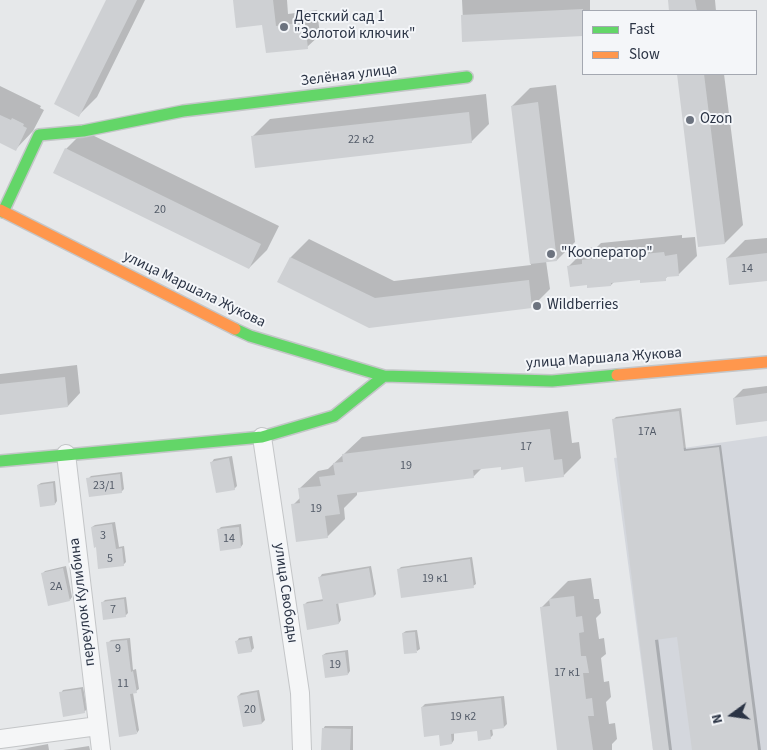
<!DOCTYPE html>
<html>
<head>
<meta charset="utf-8">
<style>
  body { margin:0 }
  #map { position:relative; width:767px; height:750px; overflow:hidden; background:#e6e8ea; font-family:"Source Sans 3",sans-serif }
  canvas { display:block }
  .legend { position:absolute; left:582px; top:10px; width:175px; height:65px; box-sizing:border-box; background:#f4f6f9; border:1px solid #a4a8b1; margin:0; padding:6px 9px; list-style:none; font-size:15px; color:#2b3445 }
  .legend li { display:flex; align-items:center; gap:10px; height:25px }
  .legend b { width:25px; border:1px solid #a4a8b1 }
  .north { position:absolute; left:707px; top:690px; width:50px; height:50px; -webkit-text-stroke:4px #f4f6f9; paint-order:stroke; rotate:256deg; font-size:14px; font-weight:700; line-height:20px; text-align:center; color:#2b3445 }
  .north::after { content:''; display:block; margin:auto; width:18px; height:22px; background:#2b3445; clip-path:polygon(50% 0,100% 100%,50% 72%,0 100%) }
</style>
</head>
<body>
<div id="map">
<canvas width="767" height="750"></canvas>
<ul class="legend">
<li><b style="height:6px;background:#63d668"></b>Fast</li>
<li><b style="height:6px;background:#ff974d"></b>Slow</li>
</ul>
<div class="north">N</div>
</div>
<script>
const context = document.querySelector('canvas').getContext('2d');
context.lineJoin = 'round';
function fillPath(path, color) { context.fillStyle = color; context.fill(path, 'evenodd'); }
function stroke(path, color, width, dash) { context.strokeStyle = color; context.lineWidth = width; context.lineCap = dash ? 'butt' : 'round'; context.setLineDash(dash || []); context.stroke(path); }
function drawText(font, color, halo, rows, align = 'center') {
  context.font = font + ' "Source Sans 3",sans-serif'; context.lineWidth = 4; context.setLineDash([]); context.textBaseline = 'middle'; context.strokeStyle = halo; context.fillStyle = color; for (const [text, x, y, turn = 0] of rows) {
    context.save(); context.translate(x, y); context.rotate((+turn || 0) * Math.PI / 180); context.textAlign = isNaN(turn) ? turn : align; if (halo) context.strokeText(text, 0, 0); context.fillText(text, 0, 0); context.restore();
  }
}
fillPath(new Path2D(`
  M767,436V750H653L614,458Z`), '#d4d7dd');
fillPath(new Path2D(`
  M107,0H145L97,97L79,115Z
  M234,0H287L288,14L317,10L320,35L307,47L263,23Z
  M462,0H590V11H583V35L464,41Z
  M669,0H715L716,11H670Z
  M678,74H724L743,225L725,243L699,246Z
  M556,85L575,242L557,260L546,261L550,289L532,307L370,326L279,282L291,257L309,239L394,281L531,265L512,106L530,88Z
  M0,86L41,106L40,108L44,110L33,131L16,149L1,142L0,143Z
  M486,94L489,124L471,142L252,137L270,119Z
  M84,131L279,226L267,250L249,268L66,149Z
  M682,235V238L695,237L697,256L679,274L669,275L665,279L641,278L615,281L611,285L588,284L569,266L587,248L597,247L601,243Z
  M767,238V280L727,258L745,240Z
  M77,365L80,393L68,406L0,413V374Z
  M767,386V420L734,398L743,389Z
  M681,408L686,449L721,445L761,750H693L678,636L658,638L672,750H654L613,420L616,417Z
  M568,411L572,443L579,442L581,458L563,476L524,466L502,465L482,468L473,477L357,491V495L344,508L345,519L327,537L293,505L301,497L299,489L318,471L328,469L362,437Z
  M232,456L237,486L234,489L212,462L214,459Z
  M122,472L124,489L121,492L88,479L91,476Z
  M55,481L57,501L55,504L38,485L41,483Z
  M115,522L119,547L124,546L126,562L123,565L97,546L92,527L95,525Z
  M241,524L243,544L241,547L219,529L221,527Z
  M472,557L476,584L473,586L398,570L401,567Z
  M66,566L72,597L70,600L43,573L45,571Z
  M371,566L376,594L374,596L338,602L341,620L339,623L304,605L307,602L324,599L320,577L322,574Z
  M591,578L594,599H599L601,613L596,618L599,639L604,638L606,654L601,658L604,682L609,681L611,697L606,702L609,724L615,723L617,739L612,744V750H559L541,608L568,581Z
  M126,597L128,613L125,616L102,603L105,600Z
  M417,630L420,649L417,651L403,633L406,631Z
  M252,636L254,648L251,651L237,641L239,638Z
  M130,638L133,670L136,669L139,689L133,693L139,730L137,733L108,643L111,640Z
  M348,650L350,671L348,674L323,655L326,653Z
  M83,687L87,709L84,712L61,693L63,690Z
  M259,690L265,720L262,723L244,726L238,696L241,693Z
  M504,696L507,724L504,727L492,728L493,735L490,738L478,730L454,733V740L452,743L440,734L422,707L425,704Z
  M325,726H353V750H323V729Z
  M48,744L49,750H16Z
  M89,746L90,750H63Z`), '#0003');
fillPath(new Path2D(`
  M106,0H137L79,117L54,104Z
  M233,0H273L276,26L305,22L308,49L266,53L262,25L236,28Z
  M668,0H695L697,11H669Z
  M583,9V36L462,42L461,15Z
  M677,74H704L725,244L698,247Z
  M538,102L557,261L530,264L511,106Z
  M469,112L472,143L255,168L251,136Z
  M0,115L11,120L12,118L24,124L23,126L27,128L16,151L0,143Z
  M65,148L261,244L249,269L53,173Z
  M664,252L665,256L677,254L679,276L666,277V281L640,283V280L611,283V286L587,288V285L570,287L567,266L582,264V260Z
  M767,253V281L729,285L726,258Z
  M290,257L375,298L529,280L532,308L369,328L277,282Z
  M65,377L68,407L0,415V384Z
  M767,393V421L736,425L733,398Z
  M679,411L684,451L719,447L758,750H692L677,637L655,640L669,750H653L612,419Z
  M550,429L554,460L562,459L564,477L525,482L523,467L501,470V467L473,470L474,478L337,495L340,514L325,516L328,538L296,542L291,504L300,503L298,488L321,486L319,477L335,475L333,463L343,462L342,454Z
  M229,458L235,490L216,493L210,462Z
  M120,474L122,493L89,497L86,478Z
  M53,483L55,505L40,507L37,485Z
  M112,524L116,549L122,548L124,566L98,569L96,547L94,548L91,527Z
  M239,527L241,548L220,551L217,529Z
  M470,559L474,588L401,598L397,569Z
  M63,568L70,601L48,606L41,573Z
  M369,568L374,597L336,604L339,624L307,630L303,604L323,601L318,577Z
  M574,596L576,617L582,616L584,632L579,633L581,656H586L589,673H583L586,699L592,698L594,716H588L593,750H557L540,607L550,606L549,599Z
  M124,599L126,617L103,620L101,602Z
  M415,632L417,653L404,654L402,633Z
  M249,638L252,652L238,654L235,641Z
  M127,640L131,672L133,671L137,693L130,694L137,734L119,737L106,642Z
  M345,652L348,675L325,678L322,655Z
  M81,689L85,713L63,717L59,692Z
  M257,692L262,724L243,727L237,696Z
  M501,698L504,728L490,730L491,739L478,741L477,731L451,734L452,744L440,746L439,735L424,737L421,707Z
  M322,728L351,729L350,750H321Z`), '#ced0d3');
const street = new Path2D(`
  M262,437L300,693L302,750
  M66,454L101,750
  M0,739L98,726`);
const fast = new Path2D(`
  M3,212L39,135L83,131L183,111L467,77
  M235,329L250,336L384,376L552,381L617,375
  M0,461L262,437L334,416L384,376`);
const slow = new Path2D(`
  M0,210L235,329
  M617,375L767,362`);
stroke(street, '#c4c6c8', 20);
stroke(fast, '#c4c6c8', 14);
stroke(slow, '#c4c6c8', 14);
stroke(street, '#f5f6f7', 18);
stroke(fast, '#63d668', 11);
stroke(slow, '#ff974d', 11);
for (const [x, y, r, color] of [
  [284,27,5,"#6c737f"],
  [690,120,5,"#6c737f"],
  [551,254,5,"#6c737f"],
  [537,306,5,"#6c737f"]
]) { const dot = new Path2D(); dot.arc(x, y, r, 0, 2 * Math.PI); context.fillStyle = color; context.fill(dot); stroke(dot, '#f4f6f9', 2); }
drawText('12px', '#545c69', null, [
  ["22 к2",361,140],
  ["20",160,210],
  ["14",747,269],
  ["17А",647,432],
  ["17",526,447],
  ["19",406,466],
  ["23/1",104,486],
  ["19",316,509],
  ["3",103,536],
  ["14",229,539],
  ["5",110,559],
  ["19 к1",435,579],
  ["2А",56,587],
  ["7",113,610],
  ["9",118,649],
  ["19",335,665],
  ["17 к1",567,673],
  ["11",123,684],
  ["20",250,710],
  ["19 к2",463,717]
]);
drawText('15px', '#2b3445', '#f4f6f9', [
  ["Детский сад 1",294,18],
  ["\"Золотой ключик\"",294,35],
  ["Ozon",700,120],
  ["\"Кооператор\"",561,254],
  ["Wildberries",547,306]
], 'left');
drawText('15px', '#2b3445', '#f4f6f9', [
  ["Зелёная улица",349,76,-7],
  ["улица Маршала Жукова",194,290,26],
  ["улица Маршала Жукова",604,359,-4],
  ["улица Свободы",285,593,82],
  ["переулок Кулибина",83,602,-97]
]);
</script>
</body>
</html>
